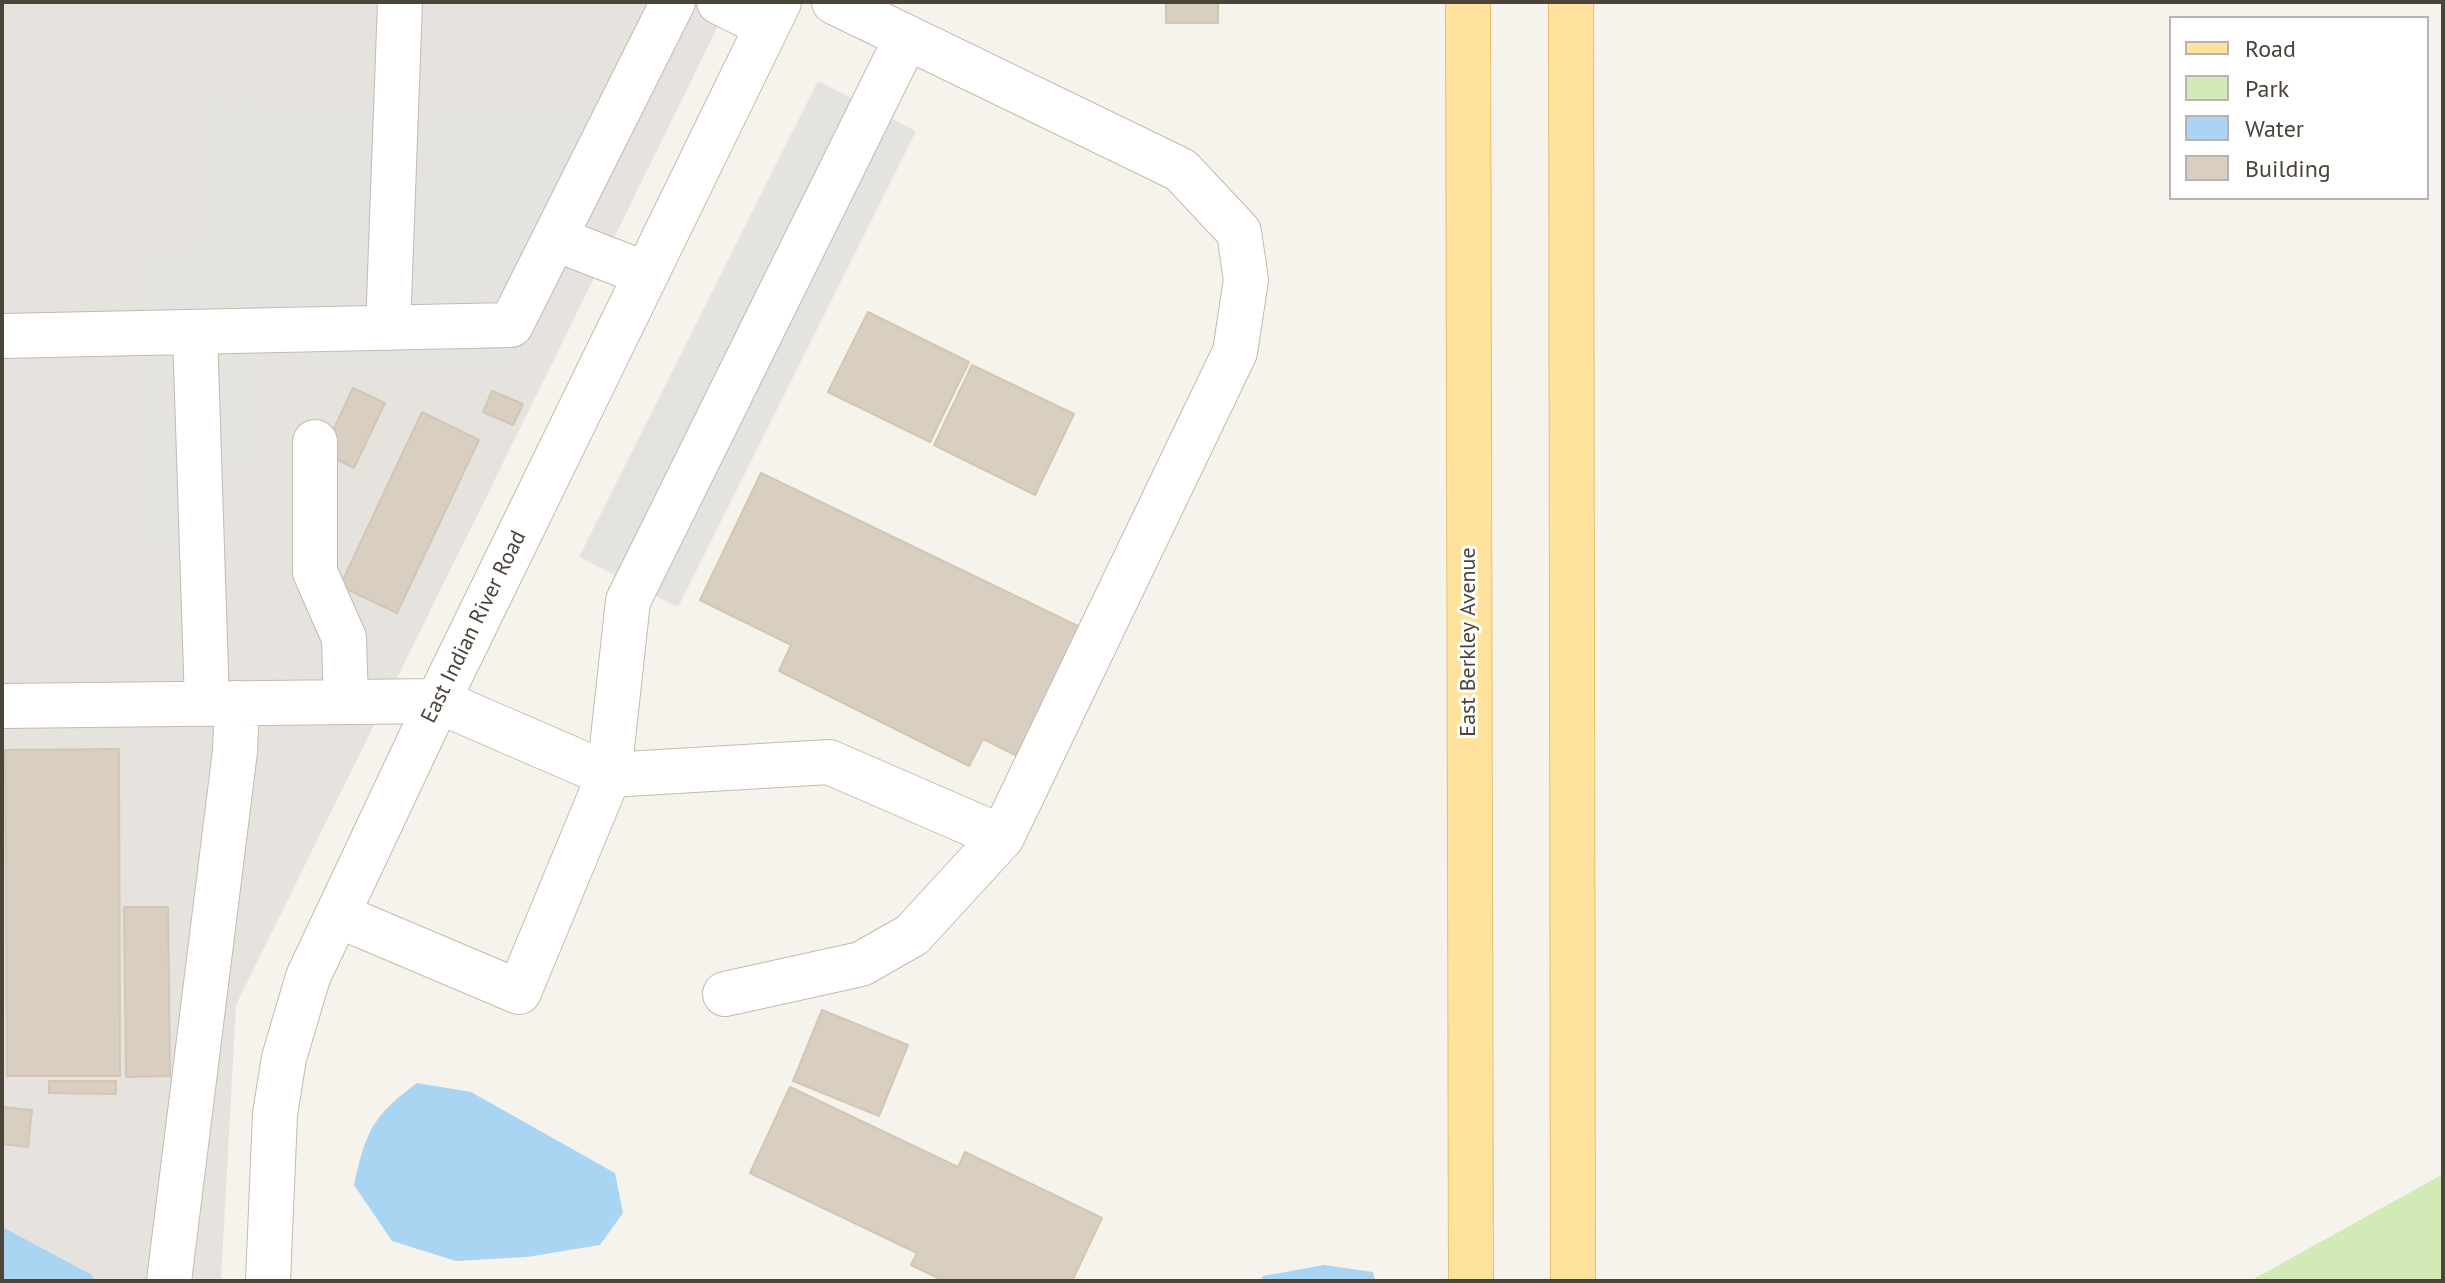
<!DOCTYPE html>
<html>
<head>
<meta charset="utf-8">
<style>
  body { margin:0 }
  #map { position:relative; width:2445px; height:1283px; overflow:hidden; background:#f6f3ec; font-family:"PT Sans",sans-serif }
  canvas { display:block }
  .frame { position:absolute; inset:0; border:4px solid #4b4439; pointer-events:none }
  .legend { position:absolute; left:2169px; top:16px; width:260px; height:184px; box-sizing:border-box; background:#fff; border:2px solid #b7b4b0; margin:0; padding:10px 14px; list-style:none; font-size:24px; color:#4b4439 }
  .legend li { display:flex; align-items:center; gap:16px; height:40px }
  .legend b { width:40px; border:2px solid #b7b4b0 }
</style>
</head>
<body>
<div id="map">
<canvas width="2445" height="1283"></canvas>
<div class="frame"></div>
<ul class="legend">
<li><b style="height:10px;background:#ffe39c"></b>Road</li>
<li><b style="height:22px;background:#d2eab5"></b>Park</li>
<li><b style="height:22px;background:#a9d4f2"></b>Water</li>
<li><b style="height:22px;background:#d8cfc1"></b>Building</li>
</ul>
</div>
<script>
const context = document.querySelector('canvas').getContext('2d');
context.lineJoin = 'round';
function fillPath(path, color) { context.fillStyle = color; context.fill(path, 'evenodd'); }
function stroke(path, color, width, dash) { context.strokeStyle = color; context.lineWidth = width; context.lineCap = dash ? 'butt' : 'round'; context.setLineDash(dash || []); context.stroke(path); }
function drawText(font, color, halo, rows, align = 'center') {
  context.font = font + ' "PT Sans",sans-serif'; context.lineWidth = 6; context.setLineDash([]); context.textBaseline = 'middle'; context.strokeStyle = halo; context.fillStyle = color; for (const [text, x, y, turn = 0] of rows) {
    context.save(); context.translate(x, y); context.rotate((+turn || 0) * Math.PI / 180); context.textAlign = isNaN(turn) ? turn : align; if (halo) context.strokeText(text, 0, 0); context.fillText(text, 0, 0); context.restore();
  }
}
fillPath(new Path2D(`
  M2,2H730L236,1005L221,1281H2Z`), '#e6e2dd');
fillPath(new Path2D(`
  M2443,1174V1281H2250Z`), '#d2eab5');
fillPath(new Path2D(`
  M818,81L916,131L678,607L579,557Z
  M197,98L646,101L518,364L261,377L262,470L199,473L202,552L132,556L137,256L194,255Z`), '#e5e3e0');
fillPath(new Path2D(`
  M417,1083L471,1092L615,1173L623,1213L600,1245L527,1257L456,1261L392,1241L354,1185C366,1132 372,1116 417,1083Z
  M2,1227L92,1275L94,1281H2Z
  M1324,1265L1373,1272L1375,1281H1260L1263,1276Z`), '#a9d4f2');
const building = new Path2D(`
  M1166,2H1218V23H1166Z
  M868,312L969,362L930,442L828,392Z
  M972,365L1074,414L1035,495L934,445Z
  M353,388L385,403L354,468L323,452Z
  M492,391L523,404L513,425L483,412Z
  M422,412L479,440L397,613L340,586Z
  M761,473L1088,631L1023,759L983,739L969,766L779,671L791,645L700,600Z
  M119,749L120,1076H7L5,750Z
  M124,907H168L170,1076L126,1077Z
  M822,1010L908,1045L879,1116L793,1081Z
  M49,1081H116V1094L49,1093Z
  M790,1087L958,1167L965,1152L1102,1218L1072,1281H944L911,1265L917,1253L750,1173Z
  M2,1107L32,1110L28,1147L2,1144Z`);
fillPath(building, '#d8cfc1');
stroke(building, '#d3c7b4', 2);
const minor = new Path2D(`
  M719,2L767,26
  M556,239L646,274
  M388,328L400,2
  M195,333L207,703
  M2,336L511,325L673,2
  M315,442V572L344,638L346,702
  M2,706L438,701L609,775L829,762L1002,837
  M337,915L519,992L609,775L628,601L907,37
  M725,994L861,964L912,935L1002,837L1235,352L1246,280L1239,232L1181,170L834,2
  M169,1281L235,751L237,703
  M268,1281L275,1114L284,1058L308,977L438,701L779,2`);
const major = new Path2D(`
  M1468,2L1471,1281
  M1571,2L1573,1281`);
stroke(minor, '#c2bbae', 46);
stroke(major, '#e6c16a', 46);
stroke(minor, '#fff', 44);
stroke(major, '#ffe39c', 44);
drawText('22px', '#4b4439', '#fff', [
  ["East Indian River Road",474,627,-64],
  ["East Berkley Avenue",1469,642,-90]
]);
</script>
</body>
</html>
